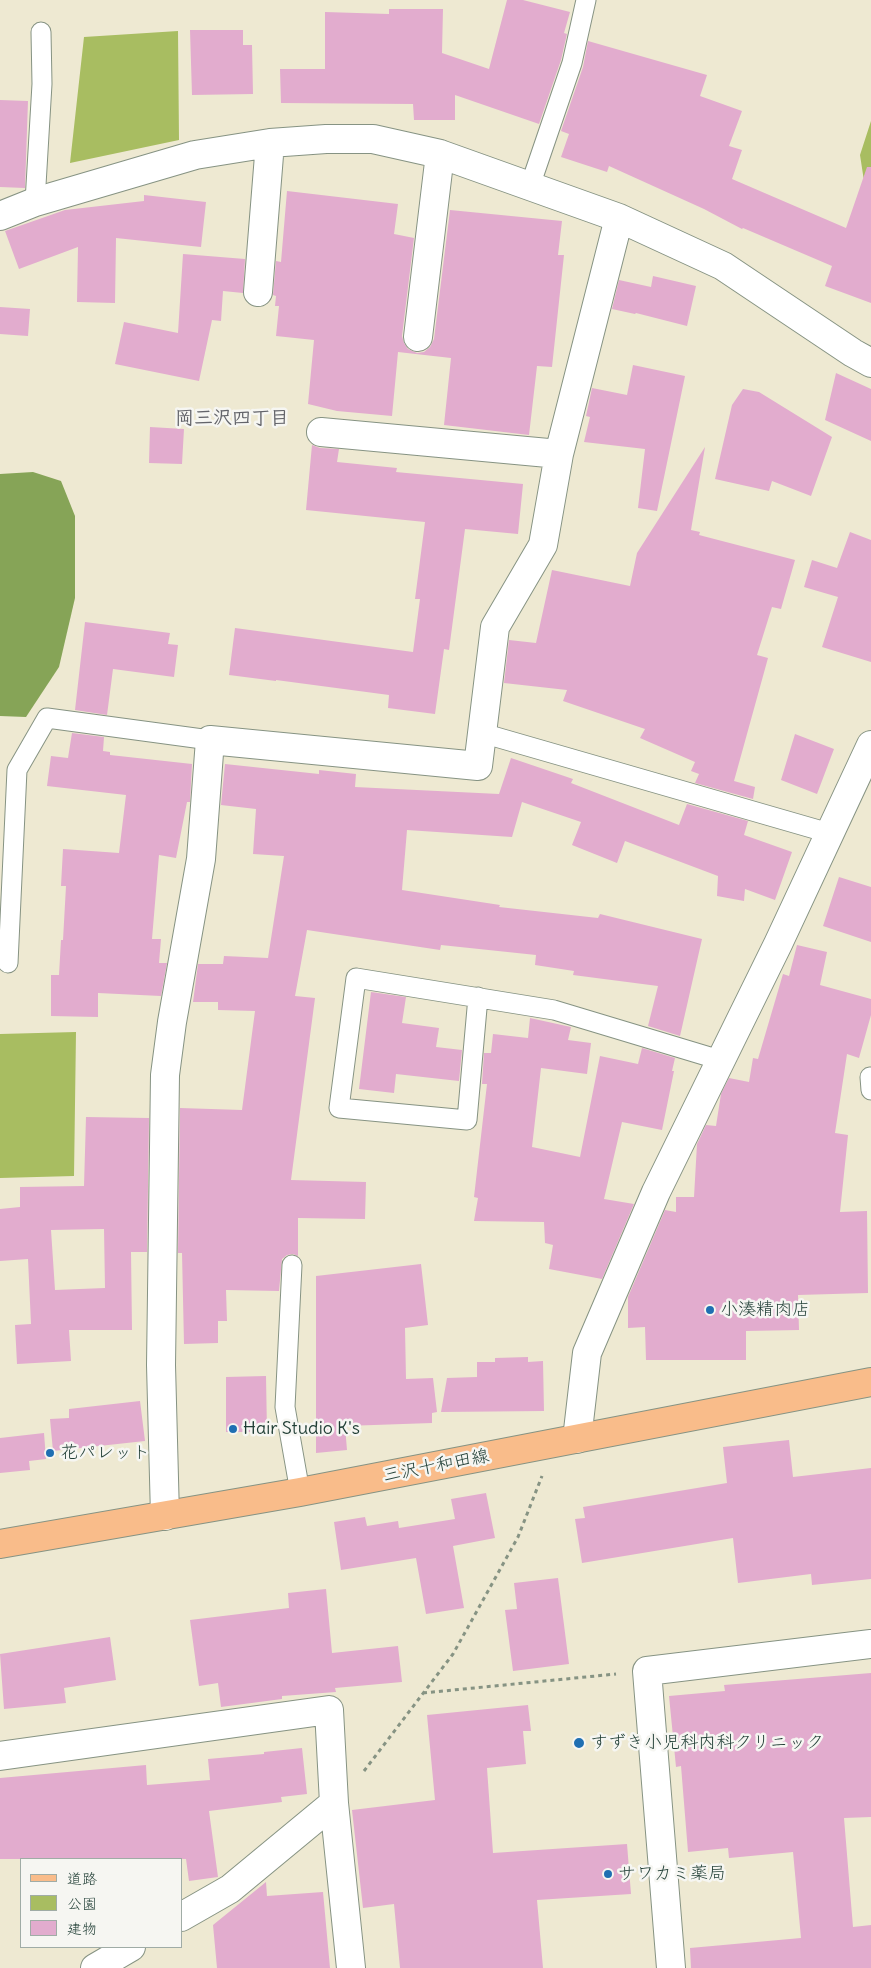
<!DOCTYPE html>
<html>
<head>
<meta charset="utf-8">
<style>
  body { margin:0 }
  #map { position:relative; width:871px; height:1968px; overflow:hidden; background:#eee9d2; font-family:Delius,"Klee One",sans-serif }
  canvas { display:block }
  .legend { position:absolute; left:20px; top:1858px; width:162px; height:90px; box-sizing:border-box; background:#f6f6f2; border:1px solid #a0aca6; margin:0; padding:6px 9px; list-style:none; font-size:15px; color:#1f3d34 }
  .legend li { display:flex; align-items:center; gap:10px; height:25px }
  .legend b { width:25px; border:1px solid #a0aca6 }
</style>
</head>
<body>
<div id="map">
<canvas width="871" height="1968"></canvas>
<ul class="legend">
<li><b style="height:6px;background:#f9bc8a"></b>道路</li>
<li><b style="height:14px;background:#a8bd61"></b>公園</li>
<li><b style="height:14px;background:#e2acce"></b>建物</li>
</ul>
</div>
<script>
const context = document.querySelector('canvas').getContext('2d');
context.lineJoin = 'round';
function fillPath(path, color) { context.fillStyle = color; context.fill(path, 'evenodd'); }
function stroke(path, color, width, dash) { context.strokeStyle = color; context.lineWidth = width; context.lineCap = dash ? 'butt' : 'round'; context.setLineDash(dash || []); context.stroke(path); }
function drawText(font, color, halo, rows, align = 'center') {
  context.font = font + ' Delius,"Klee One",sans-serif'; context.lineWidth = 5; context.setLineDash([]); context.textBaseline = 'middle'; context.strokeStyle = halo; context.fillStyle = color; for (const [text, x, y, turn = 0] of rows) {
    context.save(); context.translate(x, y); context.rotate((+turn || 0) * Math.PI / 180); context.textAlign = isNaN(turn) ? turn : align; if (halo) context.strokeText(text, 0, 0); context.fillText(text, 0, 0); context.restore();
  }
}
fillPath(new Path2D(`
  M178,31L179,140L70,163L84,37Z
  M871,121V196L866,194L860,155Z
  M76,1032L74,1176L0,1178V1034Z`), '#a8bd61');
fillPath(new Path2D(`
  M33,472L61,481L75,516V598L59,667L26,717L0,716V474Z`), '#86a457');
fillPath(new Path2D(`
  M507,0H523L570,12L564,33L567,34L561,60L539,124L455,95V120H414L413,104L281,103L280,69H325V12L389,14V9H443L442,53L489,69Z
  M190,30H243V45H252L253,94L192,95Z
  M588,41L707,75L700,96L742,111L729,146L742,150L732,179L846,228L867,167H871V303L825,286L832,266L743,228L742,229L704,209L609,166L607,172L561,157L569,134L561,131L583,67Z
  M0,100L28,101L25,188L0,187Z
  M287,191L398,204L394,234L414,238L402,336L404,343L408,349L417,353L424,352L430,347L434,339L450,210L562,221L558,255H564L552,367L537,366L529,435L444,425L451,358L398,352L392,416L337,411L308,404L314,340L276,336L279,306H275L276,296L273,295L276,261L281,262Z
  M144,195L206,202L201,247L116,238L115,303L77,302L78,247L19,269L5,231L65,210L144,201Z
  M183,254L245,259L243,293L223,291L221,321L212,320L199,381L115,364L124,322L178,333Z
  M653,276L696,286L687,326L636,313L635,314L612,309L619,280L651,287Z
  M0,307L30,309L28,336L0,334Z
  M633,365L685,376L657,511L638,508L645,449L584,442L590,417L586,416L592,388L627,395Z
  M836,373L871,389V441L825,420Z
  M743,389L759,392L832,437L811,496L772,481L769,491L715,479L732,405Z
  M150,427L184,429L182,464L149,463Z
  M312,445L320,448L339,449L337,462L397,468L396,472L523,484L518,534L465,529L449,650L444,649L435,714L388,708L389,695L276,680V681L229,675L235,628L413,652L420,599H415L425,522L306,510Z
  M705,447L691,530L700,532L699,535L795,560L781,609L772,607L757,655L768,658L734,781L755,787L753,799L695,783L699,774L691,771L695,762L640,738L645,729L563,701L567,690L504,683L509,640L536,643L552,570L630,586L637,553Z
  M850,532L871,540V662L822,647L838,597L804,587L812,560L837,568Z
  M85,622L170,633L168,644L178,645L174,677L113,669L107,715L75,710Z
  M72,733L104,737L103,751L110,752V755L192,764L190,802H187L176,858L159,855L152,939H161L159,963H167L161,996L98,993V1017L51,1016V975H59L61,940H63L66,886H61L63,849L119,853L126,795L47,786L51,756L68,758Z
  M795,734L834,749L817,794L781,780Z
  M511,758L573,779L571,783L679,825L687,804L748,821L744,835L792,852L775,900L745,889L744,901L717,896L718,876L625,841L617,863L572,845L581,822L522,802L512,837L407,830L402,890L500,905L499,907L598,918L600,914L702,939L680,1036L648,1026L658,986L573,975L574,971L535,965L536,955L441,945L440,950L307,930L295,996L315,998L291,1180L366,1182L365,1219L298,1218V1256L293,1254L287,1255L282,1259L279,1291L226,1290L227,1321H218V1343L184,1344L182,1253H178L180,1108L242,1110L255,1011L218,1010V1002H193L198,964H223L224,956L268,958L284,856L253,854L256,809L221,805L225,764L319,774V770L356,774L355,787L499,794Z
  M839,877L871,887V942L823,926Z
  M797,945L827,952L820,985L871,999V1015L859,1058L847,1054L835,1133L848,1135L840,1212L867,1211L868,1293L798,1295L799,1330L746,1331V1360H646L645,1327L628,1328V1297L665,1210L676,1212V1197H694L697,1144L706,1125L716,1126L721,1094L729,1078L749,1082L753,1058L758,1059L783,974L789,976Z
  M371,992L406,997L402,1023L439,1028L436,1047L462,1050L459,1081L396,1074L394,1093L359,1089Z
  M530,1018L571,1027L568,1040L591,1043L587,1074L541,1068L532,1147L580,1157L600,1056L638,1064L642,1048L675,1058L672,1071H674L662,1130L622,1122L604,1199L634,1204L602,1279L549,1269L553,1245L545,1243L544,1222L474,1221L478,1198L474,1197L487,1084H482L484,1053H491L493,1034L528,1038Z
  M86,1117L149,1118L147,1252H131L132,1330H69L71,1361L17,1364L15,1325L31,1324L28,1259L0,1261V1209L20,1207V1187L84,1186ZM104,1229L105,1288L55,1290L51,1230Z
  M421,1264L428,1325L405,1328L406,1379L433,1378L437,1412L432,1413V1423L345,1426L347,1450L316,1453V1276Z
  M528,1357V1362L543,1361L544,1411L441,1412L447,1378L477,1377V1362H495V1358Z
  M266,1376L267,1432H226V1377Z
  M140,1401L145,1441L53,1451L50,1419L69,1418V1409Z
  M44,1433L46,1459L29,1461L30,1470L0,1473V1438Z
  M789,1440L793,1477L871,1468V1579L812,1585L811,1574L738,1583L733,1538L582,1563L575,1519L585,1518L583,1507L727,1483L723,1447Z
  M486,1493L495,1538L453,1546L464,1608L426,1614L416,1558L341,1570L334,1522L365,1517L367,1526L398,1521L399,1528L455,1519L451,1499Z
  M558,1578L569,1664L513,1671L505,1610L517,1609L514,1583Z
  M326,1589L332,1653L398,1646L402,1682L335,1688L336,1692L282,1696V1699L221,1707L218,1683L199,1686L190,1620L289,1608L288,1593Z
  M110,1637L116,1680L64,1688L66,1703L4,1709L0,1654Z
  M871,1673V1817L844,1818L853,1927L871,1925V1968H691L690,1948L801,1938L793,1852L729,1858L728,1848L688,1852L681,1766L676,1767L669,1696L725,1691L724,1685Z
  M528,1705L531,1731H523L526,1764L487,1768L493,1853L627,1844L631,1894L537,1900L543,1968H400L394,1904L363,1908L352,1810L435,1800L427,1715Z
  M302,1748L307,1794L281,1797L282,1802L209,1811L218,1877L189,1881L186,1859H0V1778L146,1765L147,1785L210,1780L208,1759L264,1754V1752Z
  M266,1882L267,1896L323,1892L330,1968H217L213,1925Z`), '#e2acce');
const lane = new Path2D(`
  M530,186L572,63L586,0
  M35,202L42,84L41,32
  M482,733L829,833
  M8,963L17,770L47,718L210,740
  M478,997L467,1120L339,1108L356,978L554,1010L720,1060
  M870,1077L871,1090
  M292,1265L285,1407L300,1492`);
const street = new Path2D(`
  M0,216L35,202L195,155L270,143L326,139H373L440,154L619,218L723,266L853,353L871,363
  M258,292L270,143
  M418,337L440,154
  M321,432L559,454
  M577,1439L587,1353L656,1192L778,944L871,745
  M165,1516L161,1365L165,1075L172,1022L201,859L210,740L478,766L495,627L543,545L559,454L619,218
  M0,1756L329,1710L334,1803L351,1968
  M181,1917L230,1889L334,1803
  M95,1968L131,1947
  M671,1968L647,1671L871,1644`);
const primary = new Path2D(`
  M0,1544L300,1492L871,1382`);
stroke(lane, '#869383', 21);
stroke(street, '#869383', 30);
stroke(primary, '#869383', 30);
stroke(new Path2D(`
  M423,1693L616,1674
  M364,1771L453,1654L518,1537L542,1476`), '#869383', 3, [4, 4]);
stroke(lane, '#fff', 19);
stroke(street, '#fff', 28);
stroke(primary, '#f9bc8a', 28);
for (const [x, y, r, color] of [
  [710,1310,5,"#1f6fb2"],
  [233,1429,5,"#1f6fb2"],
  [50,1453,5,"#1f6fb2"],
  [579,1743,6,"#1f6fb2"],
  [608,1874,5,"#1f6fb2"]
]) { const dot = new Path2D(); dot.arc(x, y, r, 0, 2 * Math.PI); context.fillStyle = color; context.fill(dot); stroke(dot, '#f6f6f2', 2); }
drawText('18px', '#1f3d34', '#f6f6f2', [
  ["小湊精肉店",720,1310],
  ["Hair Studio K's",243,1429],
  ["花パレット",60,1453],
  ["すずき小児科内科クリニック",590,1743],
  ["サワカミ薬局",618,1874]
], 'left');
drawText('18px', '#1f3d34', '#f6f6f2', [
  ["三沢十和田線",436,1466,-11]
]);
drawText('bold 19px', '#63646a', '#f6f6f2', [
  ["岡三沢四丁目",232,419]
]);
</script>
</body>
</html>
